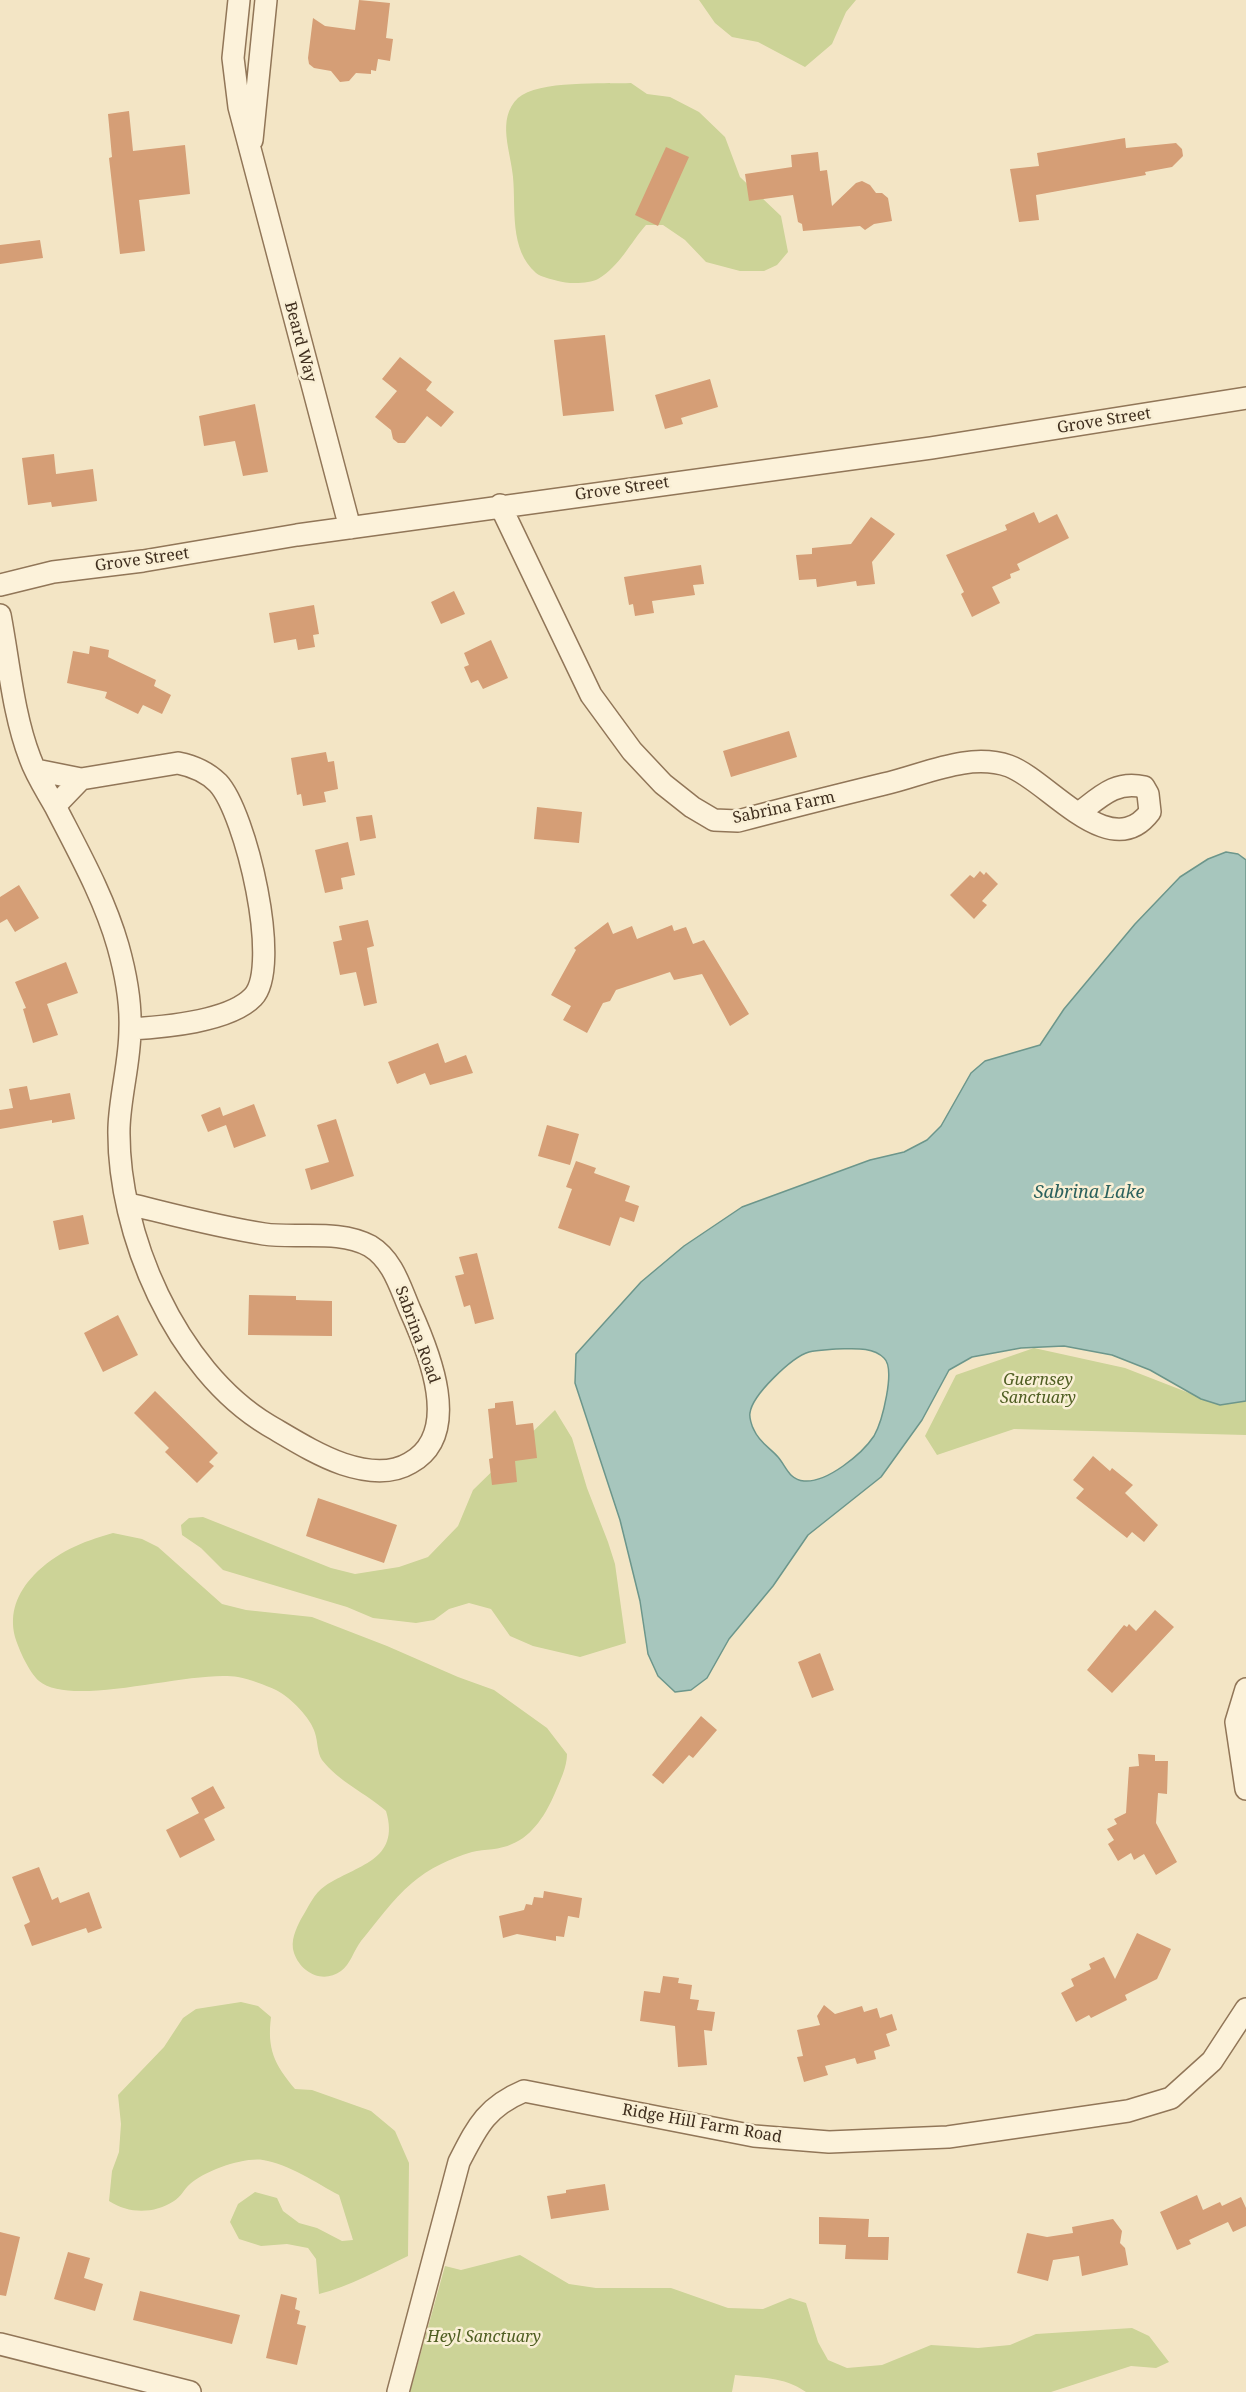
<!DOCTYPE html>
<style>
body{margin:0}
canvas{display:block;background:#f3e5c5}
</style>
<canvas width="1246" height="2392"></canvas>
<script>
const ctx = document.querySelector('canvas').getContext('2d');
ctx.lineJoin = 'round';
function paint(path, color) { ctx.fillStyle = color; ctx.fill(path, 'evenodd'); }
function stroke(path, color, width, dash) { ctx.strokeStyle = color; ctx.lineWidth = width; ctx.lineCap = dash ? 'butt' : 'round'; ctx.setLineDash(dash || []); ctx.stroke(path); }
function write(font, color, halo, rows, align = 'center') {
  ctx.font = font + ' "Noto Serif",serif'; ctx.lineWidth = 5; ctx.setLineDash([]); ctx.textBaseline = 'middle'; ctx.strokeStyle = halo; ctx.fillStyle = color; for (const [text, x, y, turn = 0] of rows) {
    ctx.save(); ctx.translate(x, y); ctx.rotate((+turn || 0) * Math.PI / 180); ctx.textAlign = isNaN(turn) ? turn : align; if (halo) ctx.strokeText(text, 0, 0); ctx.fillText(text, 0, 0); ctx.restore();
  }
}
paint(new Path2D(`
 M699 0H856L846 12 832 44 805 67 758 42 732 37 715 23Z
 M631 83 647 94 670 97 699 112 725 137 740 177 781 216 788 252 777 265 764 271H740L706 262 685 240 663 225H646C630 243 620 266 598 279 589 284 567 284 558 281 551 279 541 277 536 273 509 249 516 209 513 177 511 152 496 119 518 98 538 80 605 84 631 83Z
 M1034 1348 1125 1368 1220 1405 1246 1399V1435L1014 1429 937 1455 925 1436 956 1375Z
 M555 1410 572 1438 587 1488 608 1542 615 1564 626 1643 580 1657 533 1646 510 1636 491 1609 469 1603 449 1609 434 1620 416 1623 373 1618 347 1607 223 1570 201 1548 182 1535 181 1525 189 1518 203 1517 331 1568 355 1574 399 1567 428 1557 458 1526 473 1490Z
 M113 1533 142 1539 158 1547 222 1604 246 1610 312 1617 387 1646 458 1677 494 1690 547 1728 567 1754C567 1767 560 1781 555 1793 547 1812 533 1836 512 1844 500 1850 485 1849 472 1852 451 1858 428 1869 412 1883 392 1900 377 1922 361 1941 354 1950 350 1965 341 1971 323 1984 301 1973 294 1953 290 1941 296 1929 301 1919 308 1908 314 1893 325 1886 356 1865 401 1861 386 1811 367 1794 338 1781 322 1760 317 1752 318 1742 315 1733 311 1718 290 1697 276 1690 265 1685 250 1679 238 1677 192 1669 72 1709 39 1681 29 1672 19 1650 15 1637 9 1613 17 1593 34 1575 57 1552 81 1542 113 1533Z
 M241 2002 258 2006 271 2017C267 2049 274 2064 295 2089L312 2090 371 2111 395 2131 409 2163 408 2256C379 2270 350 2286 319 2294L316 2259 308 2248 287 2244 261 2246 239 2239 230 2222 238 2204 255 2192 277 2198 283 2211 299 2223 317 2228 342 2241 353 2240 339 2195C316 2183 289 2164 263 2160 243 2157 205 2171 190 2184 184 2189 181 2197 174 2201 154 2214 129 2214 109 2201L112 2171 119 2152 121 2124 118 2095 164 2047 183 2018 196 2009Z
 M520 2255 569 2284 596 2288H671L728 2308 763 2309 790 2298 806 2303 818 2342 828 2360 847 2368 882 2365 931 2345 978 2348 1010 2345 1036 2334 1132 2328 1149 2336 1169 2362 1156 2368 1131 2366 1051 2392H806C783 2376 760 2378 735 2375L732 2392H410L445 2266 461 2270Z`), '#ccd397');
const water = new Path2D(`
 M1226 852 1238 854 1246 860V1401L1220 1405 1201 1399 1150 1370 1112 1355 1064 1346 1021 1348 972 1357 949 1370 922 1420 881 1477 808 1535 773 1586 729 1639 707 1678 691 1690 675 1692 658 1676 648 1654 640 1601 620 1520 575 1383 576 1354 641 1282 684 1246 742 1207 870 1160 904 1152 927 1140 941 1126 971 1073 985 1061 1040 1045 1064 1009 1135 924 1180 877 1208 859ZM836 1349C852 1349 872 1346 884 1358 896 1369 882 1422 874 1436 862 1454 827 1483 804 1481 789 1480 786 1466 778 1457 770 1448 759 1442 754 1430 752 1427 749 1417 750 1413 752 1395 792 1357 809 1352 818 1350 827 1350 836 1349Z`);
paint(water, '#a7c6bd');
stroke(water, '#6c968b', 1.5);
paint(new Path2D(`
 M359 0 390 3 386 38 393 39 390 61 378 59 376 71 371 70V74L356 73 349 81 340 82 331 71 314 68 309 64 308 58 313 18 325 26 355 30Z
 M129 111 133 151 185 145 190 194 139 200 145 251 120 254 109 158 112 157 108 114Z
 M1125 138 1126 148 1176 143 1182 149 1183 156 1172 167 1145 172 1146 175 1036 195 1039 220 1019 222 1010 169 1039 166 1037 153Z
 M666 147 689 157 658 226 635 215Z
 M818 152 820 171 827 170 832 206 856 183 862 181 870 185 876 193H882L888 198 892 221 874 224 865 230 860 226 803 231 802 224 798 222 793 195 749 201 745 174 792 167 791 155Z
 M40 240 43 258 0 264V245Z
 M605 335 614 411 563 416 554 340Z
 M400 357 432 382 426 390 454 412 441 427 427 416 405 443H398L393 439 391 430 375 417 397 391 382 379Z
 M710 379 718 407 681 418 683 424 665 429 655 395Z
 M255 404 268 472 243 476 235 441 204 446 199 416Z
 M54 454 56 474 93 469 97 501 52 507 51 502 28 505 22 458Z
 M1034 512 1039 523 1057 514 1069 538 1017 564 1020 570 1010 574 1011 578 992 587 1000 603 972 617 961 594 964 592 946 555 1007 530 1005 525Z
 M871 517 895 534 872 562 875 584 857 586 856 581 817 587 816 579 799 580 796 555 812 554V548L851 544Z
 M701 565 704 584 693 585 695 595 652 601 654 613 635 616 633 604 629 605 624 577Z
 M454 591 465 614 441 624 431 602Z
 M314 605 319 634 313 635 315 647 298 650 296 639 274 643 269 613Z
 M491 640 508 678 483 689 478 680 471 683 464 667 469 665 464 653Z
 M90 646 109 650 108 657 156 680 154 686 171 695 162 714 143 705 138 714 105 698 107 692 67 683 73 651 89 654Z
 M789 731 797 757 731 777 723 751Z
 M326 752 328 762 334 761 338 789 324 792 326 802 303 806 301 794 297 795 291 758Z
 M537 807 582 812 579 843 534 839Z
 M372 815 376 838 360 841 356 817Z
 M348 842 355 875 341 878 343 889 325 893 315 850Z
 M980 871 984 875 986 872 998 884 982 901 987 905 974 919 950 895 970 875 974 878Z
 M19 885 39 918 15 932 7 919 0 923V897Z
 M368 920 374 946 367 948 377 1003 364 1006 356 972 340 975 333 942 342 940 339 926Z
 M608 922 613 934 632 926 637 939 672 925 674 931 686 927 693 944 704 940 749 1014 730 1026 702 974 674 980 670 972 616 990 610 1001 603 1003 587 1033 563 1020 571 1006 551 995 576 950 574 948Z
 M66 962 78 993 47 1004 58 1035 33 1043 23 1009 26 1008 15 982Z
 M438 1043 445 1063 466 1055 473 1073 430 1085 425 1073 397 1084 388 1062Z
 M27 1086 30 1100 70 1093 75 1119 52 1123V1120L0 1129V1110L13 1108 9 1089Z
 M254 1104 266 1136 234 1148 226 1125 208 1132 201 1115 220 1107 223 1116Z
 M336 1119 354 1176 311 1190 305 1169 329 1162 317 1125Z
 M547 1125 579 1134 570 1165 538 1156Z
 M576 1161 596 1168 594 1173 630 1186 625 1201 639 1206 634 1222 620 1217 610 1246 558 1228 572 1189 566 1187Z
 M83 1215 89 1244 59 1250 53 1221Z
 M477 1253 494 1319 475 1324 470 1305 464 1307 455 1276 464 1274 459 1257Z
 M249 1295 296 1296V1300L332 1301V1336L248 1335Z
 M118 1315 138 1355 103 1372 84 1333Z
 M155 1391 218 1453 209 1462 214 1466 197 1483 165 1452 169 1448 134 1413Z
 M513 1401 516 1425 533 1423 537 1458 515 1461 517 1482 492 1485 489 1459 493 1458 488 1409 495 1408V1403Z
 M1093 1456 1110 1471 1112 1468 1133 1485 1125 1493 1158 1525 1144 1542 1132 1532 1127 1538 1076 1498 1084 1489 1073 1480Z
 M318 1498 397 1525 384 1563 306 1536Z
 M1155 1610 1174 1627 1112 1693 1087 1670 1124 1625 1127 1627 1129 1624 1136 1631Z
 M820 1653 834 1690 812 1698 798 1662Z
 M701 1716 717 1730 693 1758 689 1755 663 1784 652 1775Z
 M1138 1754 1155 1755V1761H1168L1167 1794 1158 1793 1156 1823 1177 1862 1156 1875 1144 1854 1134 1860 1131 1853 1118 1861 1108 1844 1114 1840 1107 1829 1117 1824 1114 1819 1126 1813 1129 1767 1139 1766Z
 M213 1786 225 1808 204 1819 215 1840 180 1858 166 1830 199 1813 191 1798Z
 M39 1867 52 1900 58 1897 60 1903 89 1892 102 1928 88 1933 86 1928 32 1946 24 1925 30 1922 12 1877Z
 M544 1891 582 1898 579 1918 568 1916 564 1937 556 1936V1941L517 1934 503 1938 499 1916 524 1910 526 1904 532 1905 534 1897 543 1898Z
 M1137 1933 1171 1949 1157 1979 1125 1995 1127 2000 1091 2018 1089 2015 1076 2022 1061 1993 1074 1986 1071 1979 1091 1969 1089 1964 1104 1957 1115 1979Z
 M663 1976 679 1978 678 1983 692 1985 690 1999 699 2000 697 2010 715 2012 712 2031 704 2030 707 2065 678 2067 675 2026 640 2021 644 1991 660 1993Z
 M824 2005 835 2014 862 2006 864 2012 877 2008 880 2018 892 2014 897 2030 886 2034 890 2046 874 2051 876 2059 857 2064 855 2058 825 2066 828 2075 804 2082 797 2057 803 2056 797 2030 820 2025 817 2016Z
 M605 2184 609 2210 551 2219 547 2196 566 2193V2190Z
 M1197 2195 1203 2210 1220 2202 1222 2206 1241 2197 1246 2208V2226L1233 2232 1228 2222 1189 2240 1191 2244 1177 2250 1160 2212Z
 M819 2217 869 2219 868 2237H889L888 2260 845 2259 846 2245 819 2244Z
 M1113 2219 1122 2231 1120 2243 1125 2248 1128 2265 1082 2276 1079 2256 1053 2260 1048 2281 1017 2273 1027 2233 1047 2237 1073 2233 1072 2227Z
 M0 2232 20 2237 6 2296 0 2295Z
 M68 2252 90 2258 84 2278 103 2284 95 2311 54 2299Z
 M140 2291 240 2315 232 2344 133 2320Z
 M281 2294 297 2298 295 2309 300 2311 297 2324 306 2326 297 2365 266 2358Z`), '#d59e76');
const minor = new Path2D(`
 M239 0 233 58 239 107 350 528
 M252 140 266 0
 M500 505 591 695 632 751 663 784 692 807 714 820 738 821C787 808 835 796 884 784 924 775 968 752 1009 766 1048 780 1110 865 1150 812L1148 794 1144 787C1116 780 1100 797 1079 813
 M0 585 53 572 143 561 297 535 931 448 1246 398
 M0 615C9 662 13 714 30 758 36 775 46 790 55 806 78 851 104 897 118 946 125 971 131 1003 130 1029 130 1062 120 1095 119 1128 117 1233 176 1370 268 1425 292 1439 317 1455 343 1464 364 1471 390 1475 410 1463 463 1434 429 1352 410 1310 400 1287 393 1260 370 1246 339 1229 297 1239 264 1234 218 1227 174 1215 129 1204
 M36 770 81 779
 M55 806 81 779 178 763C193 766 207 772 218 783 246 813 282 967 253 997 229 1022 163 1027 130 1029
 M1246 1689 1236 1722 1246 1789
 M0 2344 190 2392
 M398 2392 459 2162C477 2127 486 2107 524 2091L754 2136 829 2142 948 2137 1128 2111 1171 2098 1212 2061 1246 2009`);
stroke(minor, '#917658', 24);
stroke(minor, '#fcf2da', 21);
write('16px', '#3f2e1e', '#f9efd5', [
 ["Beard Way",300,342,75],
 ["Grove Street",1104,421,-9],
 ["Grove Street",622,489,-8],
 ["Grove Street",142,560,-8],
 ["Sabrina Farm",784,808,-12],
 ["Sabrina Road",417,1335,70],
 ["Ridge Hill Farm Road",702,2124,10]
]);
write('italic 16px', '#4f5e22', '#f9efd5', [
 ["Guernsey",1038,1380],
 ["Sanctuary",1038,1398],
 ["Heyl Sanctuary",484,2337]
]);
write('italic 18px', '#2b615d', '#f9efd5', [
 ["Sabrina Lake",1089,1193]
]);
</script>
